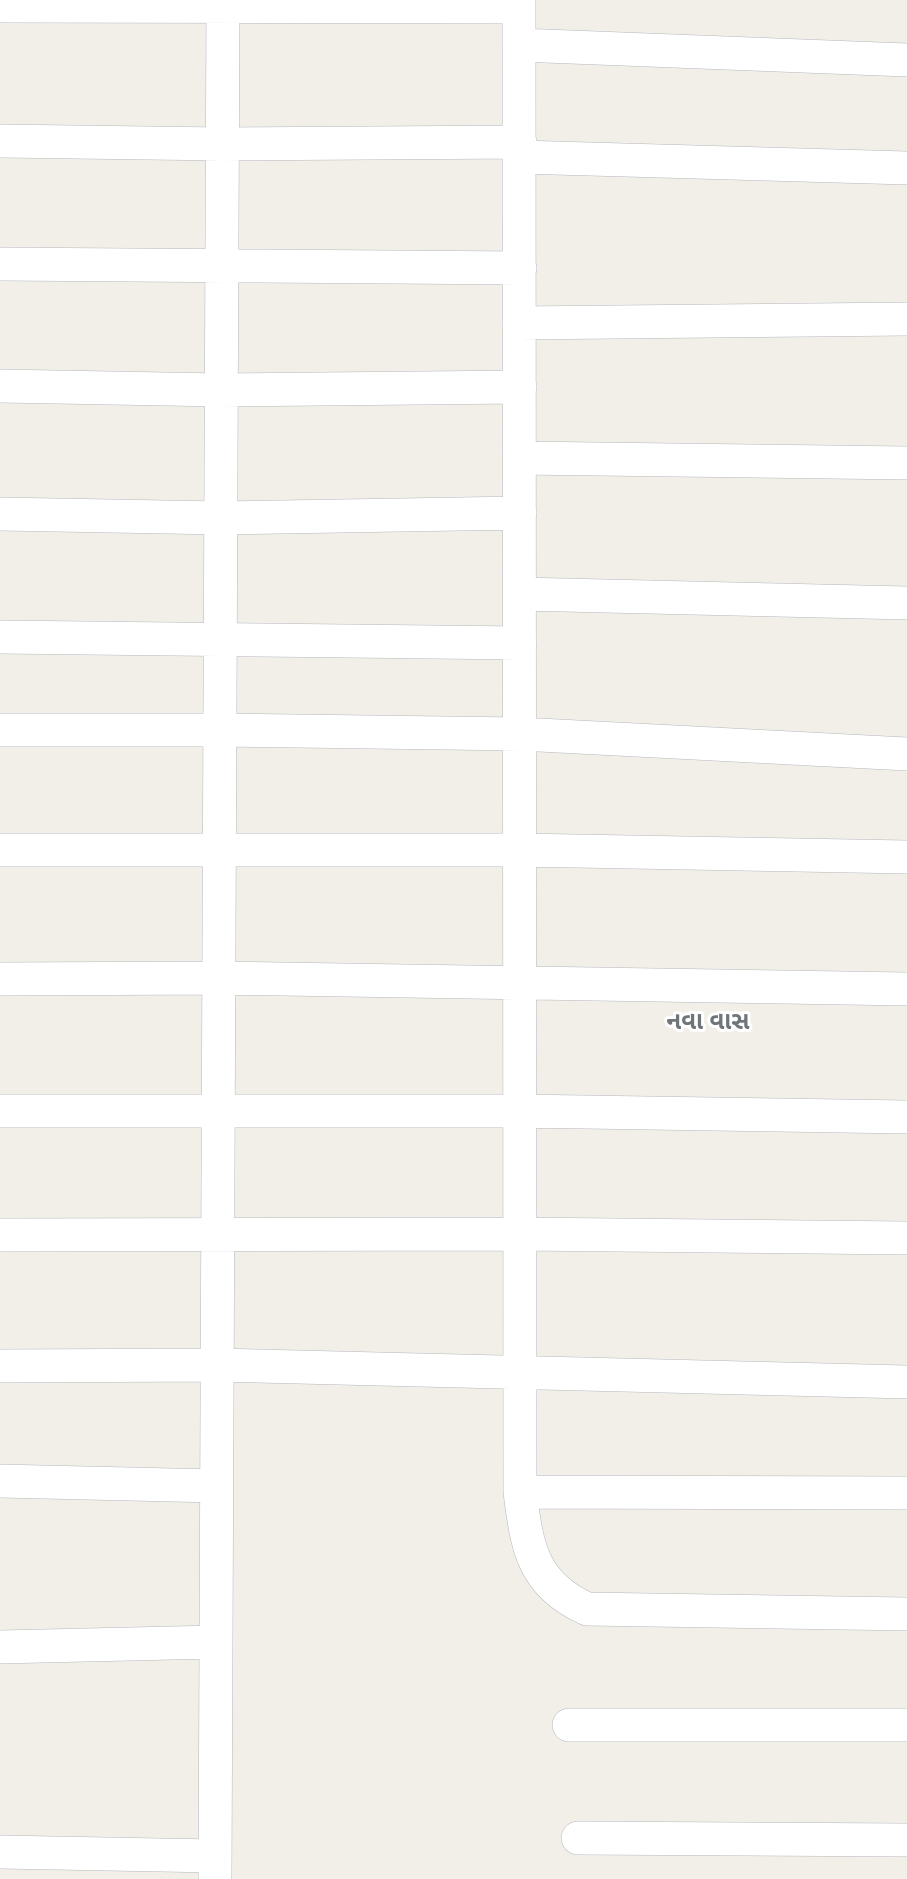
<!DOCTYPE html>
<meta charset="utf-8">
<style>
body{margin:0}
canvas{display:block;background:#f1efe8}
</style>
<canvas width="907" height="1879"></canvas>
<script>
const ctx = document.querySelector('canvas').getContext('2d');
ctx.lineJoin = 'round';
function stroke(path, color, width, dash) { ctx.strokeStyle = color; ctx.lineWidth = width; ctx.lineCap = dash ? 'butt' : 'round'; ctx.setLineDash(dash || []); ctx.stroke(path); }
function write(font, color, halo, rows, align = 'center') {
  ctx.font = font + ' "Nunito Sans","Noto Sans Gujarati",sans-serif'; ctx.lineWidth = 6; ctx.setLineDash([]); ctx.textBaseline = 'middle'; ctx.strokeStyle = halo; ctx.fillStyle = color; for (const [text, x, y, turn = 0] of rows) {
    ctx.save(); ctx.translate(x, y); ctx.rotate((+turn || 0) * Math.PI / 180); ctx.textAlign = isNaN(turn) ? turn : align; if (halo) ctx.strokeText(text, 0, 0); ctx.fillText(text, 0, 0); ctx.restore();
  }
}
const street = new Path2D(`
 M519 0 520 1492C527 1547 532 1584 587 1609L907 1614
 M0 6 519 7
 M519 45 907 60
 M0 141 222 144 520 142
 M519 157 907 168
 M0 264 520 268
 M519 323 907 319
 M0 386 221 390 520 387
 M520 458 907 463
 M0 514 221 518 520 513
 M520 594 907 603
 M0 637 520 643
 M0 730H220L520 734 907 754
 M0 850H520L907 857
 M0 979 219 978 907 989
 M0 1111H520L907 1117
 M0 1235 520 1234 907 1238
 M0 1366 217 1365 907 1382
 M0 1481 216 1486
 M520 1492 907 1493
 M0 1647 216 1642
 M569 1725H907
 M578 1838 907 1840
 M0 1852 215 1856
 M215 1879 223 0`);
stroke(street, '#b5b8bc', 34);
stroke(street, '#fff', 33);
write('bold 24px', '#70757a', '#fff', [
 ["નવા વાસ",708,1023]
]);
</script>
